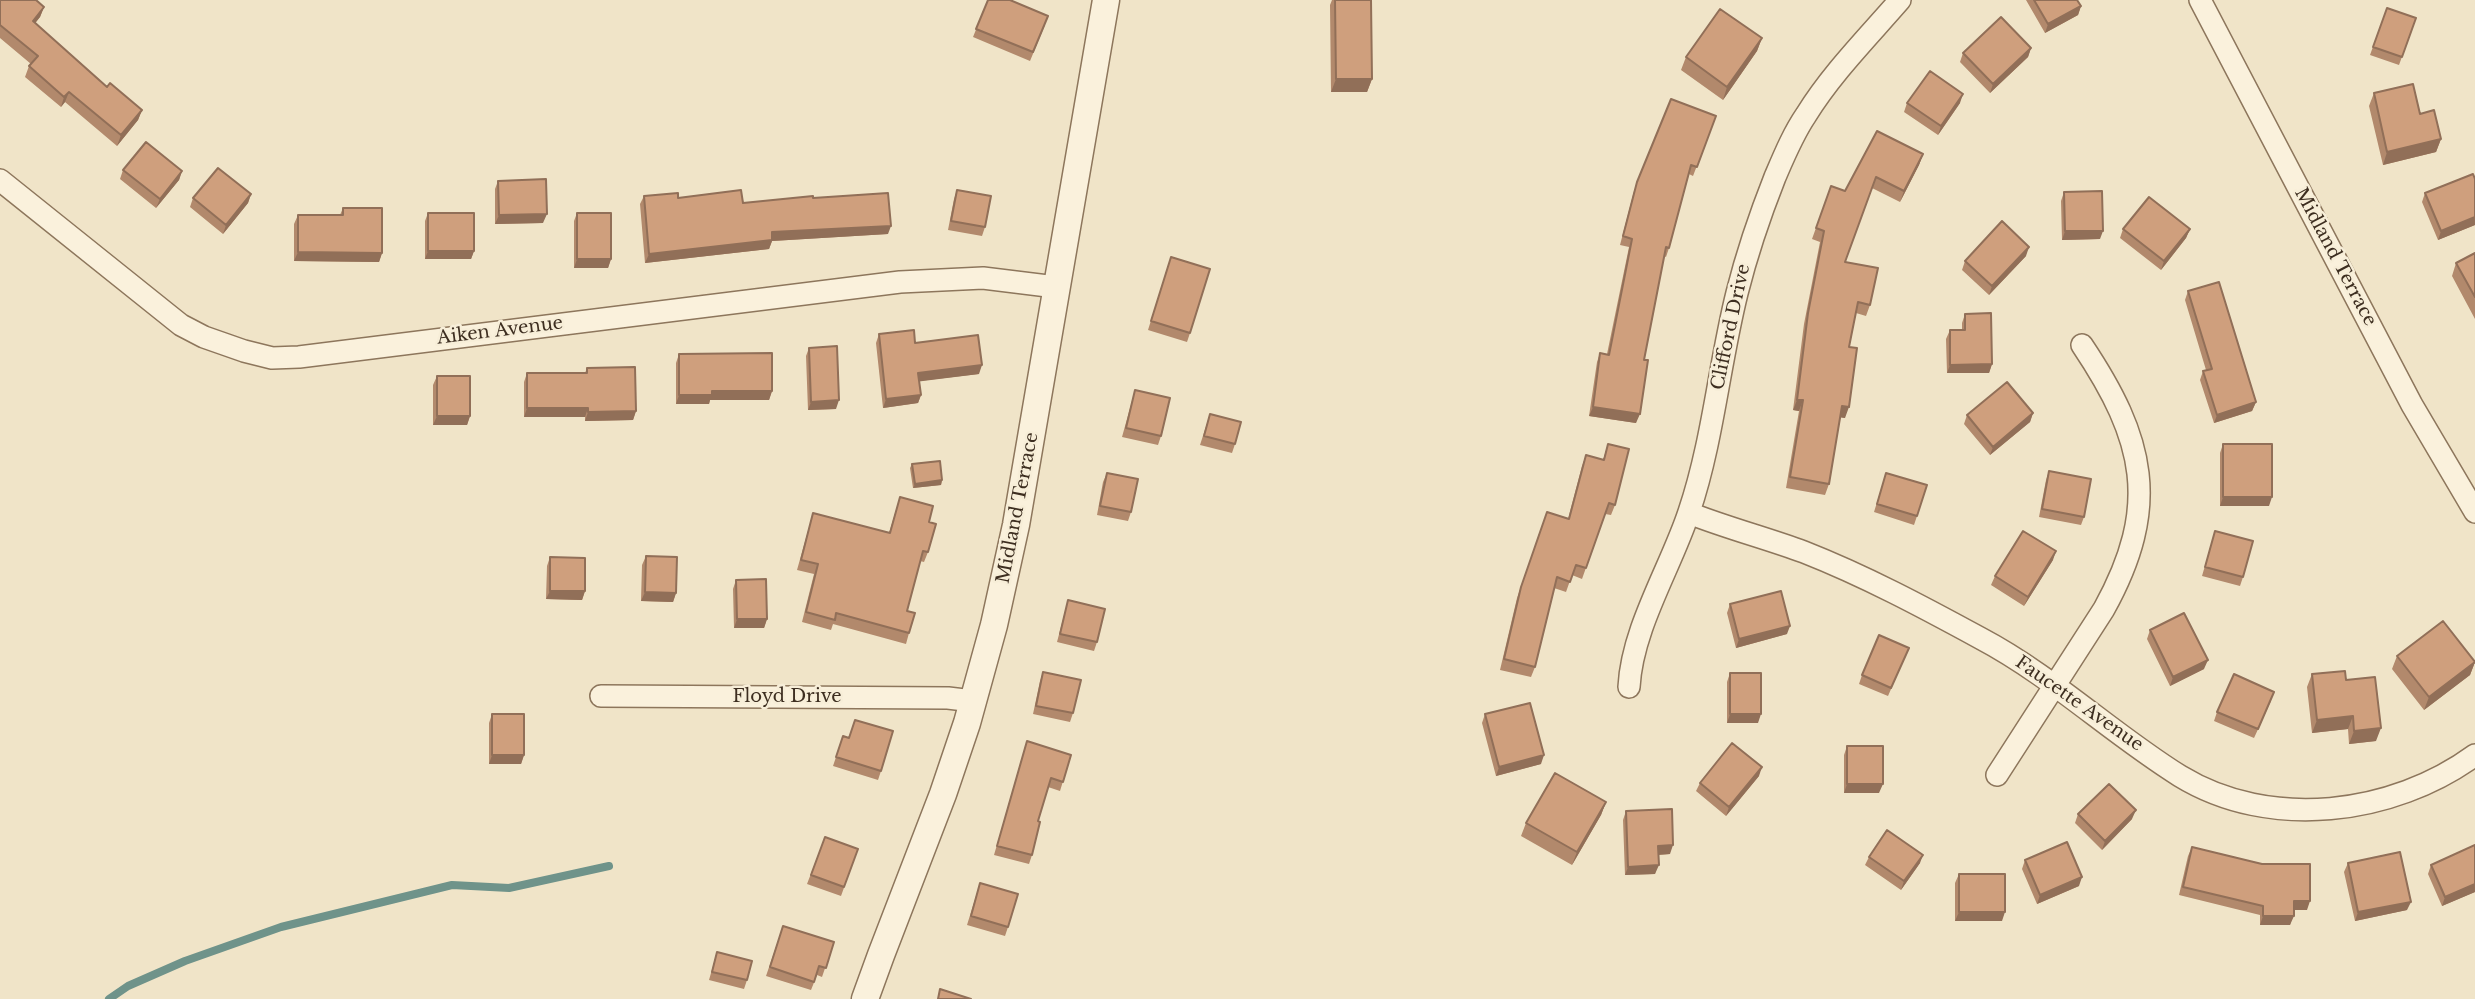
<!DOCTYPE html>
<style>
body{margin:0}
canvas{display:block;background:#f0e4c8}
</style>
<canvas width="2475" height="999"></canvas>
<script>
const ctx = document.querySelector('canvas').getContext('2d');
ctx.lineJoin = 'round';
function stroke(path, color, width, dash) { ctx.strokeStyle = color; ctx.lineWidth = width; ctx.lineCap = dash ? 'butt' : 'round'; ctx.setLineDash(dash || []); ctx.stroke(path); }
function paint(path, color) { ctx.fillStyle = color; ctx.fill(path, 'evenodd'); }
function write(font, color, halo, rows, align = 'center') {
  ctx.font = font + ' "Libre Baskerville",serif'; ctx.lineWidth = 5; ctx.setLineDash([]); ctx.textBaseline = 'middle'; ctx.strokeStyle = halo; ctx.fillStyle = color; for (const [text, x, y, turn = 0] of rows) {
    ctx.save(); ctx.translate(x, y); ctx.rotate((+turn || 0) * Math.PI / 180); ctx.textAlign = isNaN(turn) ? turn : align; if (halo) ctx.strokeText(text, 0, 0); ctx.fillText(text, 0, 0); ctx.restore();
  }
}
stroke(new Path2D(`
 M109 999 128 986 185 961 281 927 452 885 509 888 609 866`), '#6f938a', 8);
const minor = new Path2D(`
 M2200 0 2412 405 2475 512
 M0 180 181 325 204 337 244 351 272 358 299 357 900 282 983 278 1056 287
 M1689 513C1727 528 1766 538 1804 552 1865 576 1923 607 1980 638 2052 676 2111 733 2180 776 2270 831 2393 815 2475 755
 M1629 687C1632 628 1671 567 1689 512 1713 441 1719 365 1737 293 1747 253 1760 215 1775 177 1784 156 1793 134 1806 115 1832 73 1868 37 1900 0
 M601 696 948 698 973 701
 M1997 775 2104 609C2161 506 2145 439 2082 345`);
const tertiary = new Path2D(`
 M865 999 881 955 943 794 967 723 994 625 1016 525 1106 0`);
stroke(minor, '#8d765c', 24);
stroke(tertiary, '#8d765c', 29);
stroke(minor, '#faf1dc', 21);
stroke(tertiary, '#faf1dc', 26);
paint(new Path2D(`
 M0 0 44 7 40 17 35 23 107 87 142 110 138 120 117 146 65 102 61 107 25 77 29 66 31 64 0 38Z
 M988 0 1045 25 1030 61 973 37Z
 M1332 0H1371L1372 79 1367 92H1331L1330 5Z
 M2026 0H2077L2081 6 2078 15 2045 33Z
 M2387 8 2416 18 2399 65 2370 55Z
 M1762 38 1757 51 1723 100 1681 70 1686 57Z
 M2031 48 2028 57 1990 93 1960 62 1963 53Z
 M2374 93 2420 114 2441 139 2436 152 2383 165 2369 106Z
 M1671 99 1716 116 1693 176 1689 174 1669 248 1666 257 1664 256 1644 360 1636 423 1589 416 1597 362 1600 353 1607 354 1629 247 1620 245 1634 191Z
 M1907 103H1960L1938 135 1904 112Z
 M1923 154 1919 165 1900 202 1872 188 1845 262 1870 305 1866 316 1856 313 1849 347 1845 418 1840 417 1829 484 1825 495 1786 488 1799 411 1793 410 1804 324 1820 242 1812 239 1831 186 1845 191Z
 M123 170 182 171 179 180 156 208 120 179Z
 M2475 179V225L2438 240 2422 202 2425 193Z
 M498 181 543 223 495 224V189Z
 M957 190 985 227 982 236 948 230 954 199Z
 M2064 192 2100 239 2062 240 2061 201Z
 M251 194 248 203 223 234 190 207 193 198Z
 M644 196 743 203 813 198 888 234 772 241 769 249 645 263 640 204Z
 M343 208 382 253 379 262 294 261V224L298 215H340Z
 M428 213 474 251 471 259H425V221Z
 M577 213 611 259 608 268H574V221Z
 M2123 229H2190L2186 238 2161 270 2120 238Z
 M2475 253V319L2452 276 2456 263Z
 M2026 256 1989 295 1962 270 1965 261Z
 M1168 266 1190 333 1187 342 1148 330Z
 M2188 291 2256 402 2252 411 2214 423 2200 380 2203 371 2206 370 2185 300Z
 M1965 314 1992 364 1989 373H1947L1946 339 1950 330H1962V323Z
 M879 334 915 343 979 374 919 381 921 395 918 403 883 408 876 343Z
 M809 348 836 409 808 410 806 356Z
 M679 354 772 391 769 400H710L709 404H676V363Z
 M587 368 636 411 633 420 585 421V417H524V382L527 373H585Z
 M437 376 470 416 467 425H433V385Z
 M1135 390 1161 436 1158 445 1122 437Z
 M2033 413 2030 422 1990 455 1964 424 1967 415Z
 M1210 414 1235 444 1232 453 1200 445Z
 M1608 444 1615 505 1611 515 1605 514 1582 579 1572 575 1566 592 1554 588 1535 667 1531 677 1500 670 1517 598 1547 512 1568 519 1582 466 1586 455 1603 460Z
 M2223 444 2269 506H2220V453Z
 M912 464 942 480 941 485 913 488 910 468Z
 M2049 471 2084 517 2081 525 2039 517 2046 480Z
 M1107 473 1131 512 1128 521 1097 515 1103 482Z
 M1886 473 1917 516 1914 525 1874 512Z
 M900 497 929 522 928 552 924 562 920 561 907 611 909 633 906 644 833 624 831 630 802 622 814 574 797 570 813 513 889 533Z
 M2215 531 2243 577 2240 586 2202 576Z
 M646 556 676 593 673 602 641 601 642 565Z
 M550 557 585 591 582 600 546 599 547 566Z
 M2053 560 2024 606 1991 585 1995 576Z
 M736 580 767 619 764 628H734L733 589Z
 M1068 600 1097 642 1094 651 1057 642Z
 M1730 604 1787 634 1736 648 1727 613Z
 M2150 630 2204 669 2170 686 2147 639Z
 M2397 656 2475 662 2470 675 2424 710 2392 669Z
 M1905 657 1888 696 1859 684 1862 675Z
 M1043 672 1073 713 1070 722 1033 714 1040 681Z
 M1730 673 1758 723H1727V682Z
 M2312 674 2346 680 2376 741 2349 744 2348 729 2312 733 2307 687Z
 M2271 701 2254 738 2214 721 2217 712Z
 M492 714 524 755 521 764H489V723Z
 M1485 714 1541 764 1496 776 1482 723Z
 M843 736 849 738 881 771 878 780 833 766Z
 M1027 741 1071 755 1060 791 1048 787 1038 821 1032 855 1029 864 994 855Z
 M1847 746 1879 793H1844V755Z
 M1759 776 1726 816 1696 791 1700 783Z
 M1606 802 1601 815 1572 865 1521 836 1526 823Z
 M1626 811 1670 854 1658 855 1655 874 1625 875 1623 820Z
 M2078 814 2132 819 2102 850 2075 823Z
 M825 837 858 849 841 896 807 884Z
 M2475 845V892L2442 906 2428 874 2431 865Z
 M2192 847 2307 910H2294L2290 925H2260V915L2179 895 2188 856Z
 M1869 857 1920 863 1901 890 1865 865Z
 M2025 860 2079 886 2037 904 2022 869Z
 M2348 863 2407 910 2355 921 2344 872Z
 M1959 874 2002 921H1955V883Z
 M980 883 1008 927 1005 936 967 925Z
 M783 926 834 942 822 977 817 975 811 990 766 976Z
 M717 952 747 980 744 989 709 980Z`), '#b2896c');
paint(new Path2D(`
 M2081 6 2078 15 2045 33 2048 24Z
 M44 7 40 17 29 31 33 21Z
 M1762 38 1757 51 1723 100 1727 87Z
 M2031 48 2028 57 1990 93 1993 84Z
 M1336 79H1372L1367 92H1331Z
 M69 92 65 102 61 107 64 97Z
 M1963 94 1960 103 1938 135 1941 126Z
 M142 110 138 120 117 146 121 135Z
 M2441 139 2436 152 2383 165 2387 152Z
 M1923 154 1919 165 1900 202 1904 191Z
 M182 171 179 180 156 208 160 199Z
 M251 194 248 203 223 234 226 225Z
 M547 214 543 223 495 224 499 215Z
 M2475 217V225L2438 240 2441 231Z
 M891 226 888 234 772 241 769 249 645 263 649 254 772 232Z
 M2190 229 2186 238 2161 270 2164 261Z
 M2065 231H2103L2100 239 2062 240Z
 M2029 247 2026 256 1989 295 1992 286Z
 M428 251H474L471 259H425Z
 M298 252 382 253 379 262 294 261Z
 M577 259H611L608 268H574Z
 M1992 364 1989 373H1947L1950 365Z
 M982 365 979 374 915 382 918 373Z
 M712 391H772L769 400H710L709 404H676L679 395Z
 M921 395 918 403 883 408 886 399Z
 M839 400 836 409 808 410 811 402Z
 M1797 400H1803L1799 411 1793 410Z
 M2256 402 2252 411 2214 423 2217 415Z
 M1842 406 1849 407 1845 418 1838 417Z
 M1593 407 1640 414 1636 423 1589 416Z
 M527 408H588L585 417H524Z
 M636 411 633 420 585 421 588 412Z
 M2033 413 2030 422 1990 455 1993 447Z
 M437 416H470L467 425H433Z
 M942 480 941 485 913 488 915 484Z
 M2223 497H2272L2269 506H2220Z
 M2056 551 2053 560 2024 606 2028 597Z
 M550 591H585L582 600 546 599Z
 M645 592 676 593 673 602 641 601Z
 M737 619H767L764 628H734Z
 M1790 626 1787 634 1736 648 1739 639Z
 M2208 660 2204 669 2170 686 2173 677Z
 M2475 662 2470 675 2424 710 2429 697Z
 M1730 714H1761L1758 723H1727Z
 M2353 716 2348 729 2312 733 2317 720Z
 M2381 728 2376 741 2349 744 2354 731Z
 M492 755H524L521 764H489Z
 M1544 755 1541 764 1496 776 1499 767Z
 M1762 767 1759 776 1726 816 1729 807Z
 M1847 784H1883L1879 793H1844Z
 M1606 802 1601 815 1572 865 1577 852Z
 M2136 810 2132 819 2102 850 2105 841Z
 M1673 845 1670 854 1655 855 1658 846Z
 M1923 855 1920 863 1901 890 1904 881Z
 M1659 865 1655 874 1625 875 1628 867Z
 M2082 877 2079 886 2037 904 2040 895Z
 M2475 884V892L2442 906 2445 897Z
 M2294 901H2310L2307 910H2290Z
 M2411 902 2407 910 2355 921 2358 912Z
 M1959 912H2005L2002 921H1955Z
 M2263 916H2294L2290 925H2260Z`), '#916f58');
const building = new Path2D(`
 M0 0H36L44 7 33 21 107 87 110 83 142 110 121 135 69 92 64 97 29 66 38 56 0 25Z
 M988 0H1010L1048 16 1033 52 976 29Z
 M1335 0H1371L1372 79H1336Z
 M2034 0H2077L2081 6 2048 24Z
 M2387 8 2416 18 2402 57 2373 47Z
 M1720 9 1762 38 1727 87 1686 57Z
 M2001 17 2031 48 1993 84 1963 53Z
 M1930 71 1963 94 1941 126 1907 103Z
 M2413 84 2420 114 2434 110 2441 139 2387 152 2374 93Z
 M1671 99 1716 116 1697 167 1691 165 1669 248 1666 247 1644 360H1648L1640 414 1593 407 1600 353 1609 355 1632 239 1623 236 1637 182Z
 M1877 131 1923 154 1904 191 1876 177 1845 262 1878 268 1870 305 1858 302 1849 347 1857 348 1849 407 1842 406 1829 484 1790 477 1803 400H1797L1808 313 1824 231 1816 228 1831 186 1845 191Z
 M146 142 182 171 160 199 123 170Z
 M218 168 251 194 226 225 193 198Z
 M2473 174 2475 179V217L2441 231 2425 193Z
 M546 179 547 214 499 215 498 181Z
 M741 190 743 203 813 196V198L888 193 891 226 772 232V240L649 254 644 196 678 193V198Z
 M957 190 991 196 985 227 951 221Z
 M2102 191 2103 231H2065L2064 192Z
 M2149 197 2190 229 2164 261 2123 229Z
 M343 208H382V253L298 252V215H343Z
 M428 213H474V251H428Z
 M577 213H611V259H577Z
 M2002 221 2029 247 1992 286 1965 261Z
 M2475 253V297L2456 263Z
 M1171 257 1210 269 1190 333 1151 321Z
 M2219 282 2256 402 2217 415 2203 371 2212 369 2188 291Z
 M1991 313 1992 364 1950 365V330H1965V314Z
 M914 330 915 343 978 335 982 365 918 373 921 395 886 399 879 334Z
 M837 346 839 400 811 402 809 348Z
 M772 353V391H712V395H679V354Z
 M635 367 636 411 588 412V408H527V373H587V368Z
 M437 376H470V416H437Z
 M2007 382 2033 413 1993 447 1967 415Z
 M1135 390 1170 398 1161 436 1126 428Z
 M1210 414 1241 422 1235 444 1204 436Z
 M1608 444 1629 449 1615 505 1609 503 1586 568 1576 565 1570 582 1557 577 1535 667 1504 659 1521 587 1547 512 1569 519 1586 455 1604 460Z
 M2223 444H2272V497H2223Z
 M940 461 942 480 915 484 912 464Z
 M2049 471 2091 479 2084 517 2042 509Z
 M1107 473 1138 479 1131 512 1100 506Z
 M1886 473 1927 485 1917 516 1877 504Z
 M900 497 933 506 929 522 936 524 928 552 923 551 907 611 915 613 909 633 836 613 835 620 806 612 818 564 801 560 813 513 890 533Z
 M2023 531 2056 551 2028 597 1995 576Z
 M2215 531 2253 541 2243 577 2205 567Z
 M646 556 677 557 676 593 645 592Z
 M550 557 585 558V591H550Z
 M766 579 767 619H737L736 580Z
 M1781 591 1790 626 1739 639 1730 604Z
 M1068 600 1105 609 1097 642 1060 634Z
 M2184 613 2208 660 2173 677 2150 630Z
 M2443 621 2475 662 2429 697 2397 656Z
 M1879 635 1909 648 1891 688 1862 675Z
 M2345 671 2346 680 2375 677 2381 728 2354 731 2353 716 2317 720 2312 674Z
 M1043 672 1081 680 1073 713 1036 706Z
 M1730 673H1761V714H1730Z
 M2234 674 2274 692 2258 729 2217 712Z
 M1530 703 1544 755 1499 767 1485 714Z
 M492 714H524V755H492Z
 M855 720 893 731 881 771 836 757 843 736 849 738Z
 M1027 741 1071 755 1063 782 1051 778 1038 821 1040 822 1032 855 997 846Z
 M1732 743 1762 767 1729 807 1700 783Z
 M1847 746H1883V784H1847Z
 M1555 773 1606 802 1577 852 1526 823Z
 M2109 784 2136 810 2105 841 2078 814Z
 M1672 809 1673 845 1658 846 1659 865 1628 867 1626 811Z
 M1887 830 1923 855 1904 881 1869 857Z
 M825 837 858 849 844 887 811 875Z
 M2067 842 2082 877 2040 895 2025 860Z
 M2475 845V884L2445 897 2431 865Z
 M2192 847 2262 864H2310V901H2294V916H2263V906L2183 887Z
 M2400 852 2411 902 2358 912 2348 863Z
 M1959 874H2005V912H1959Z
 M980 883 1018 894 1008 927 971 916Z
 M783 926 834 942 826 968 819 966 814 982 770 967Z
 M717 952 752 961 747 980 712 972Z
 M940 989 971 999H938Z`);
paint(building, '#cf9f7d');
stroke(building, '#916f58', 2);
write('18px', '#3d2e20', '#f7eed8', [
 ["Midland Terrace",2335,257,62],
 ["Clifford Drive",1731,327,-78],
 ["Aiken Avenue",500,331,-7],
 ["Midland Terrace",1018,508,-79],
 ["Floyd Drive",787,697],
 ["Faucette Avenue",2079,704,35]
]);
</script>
